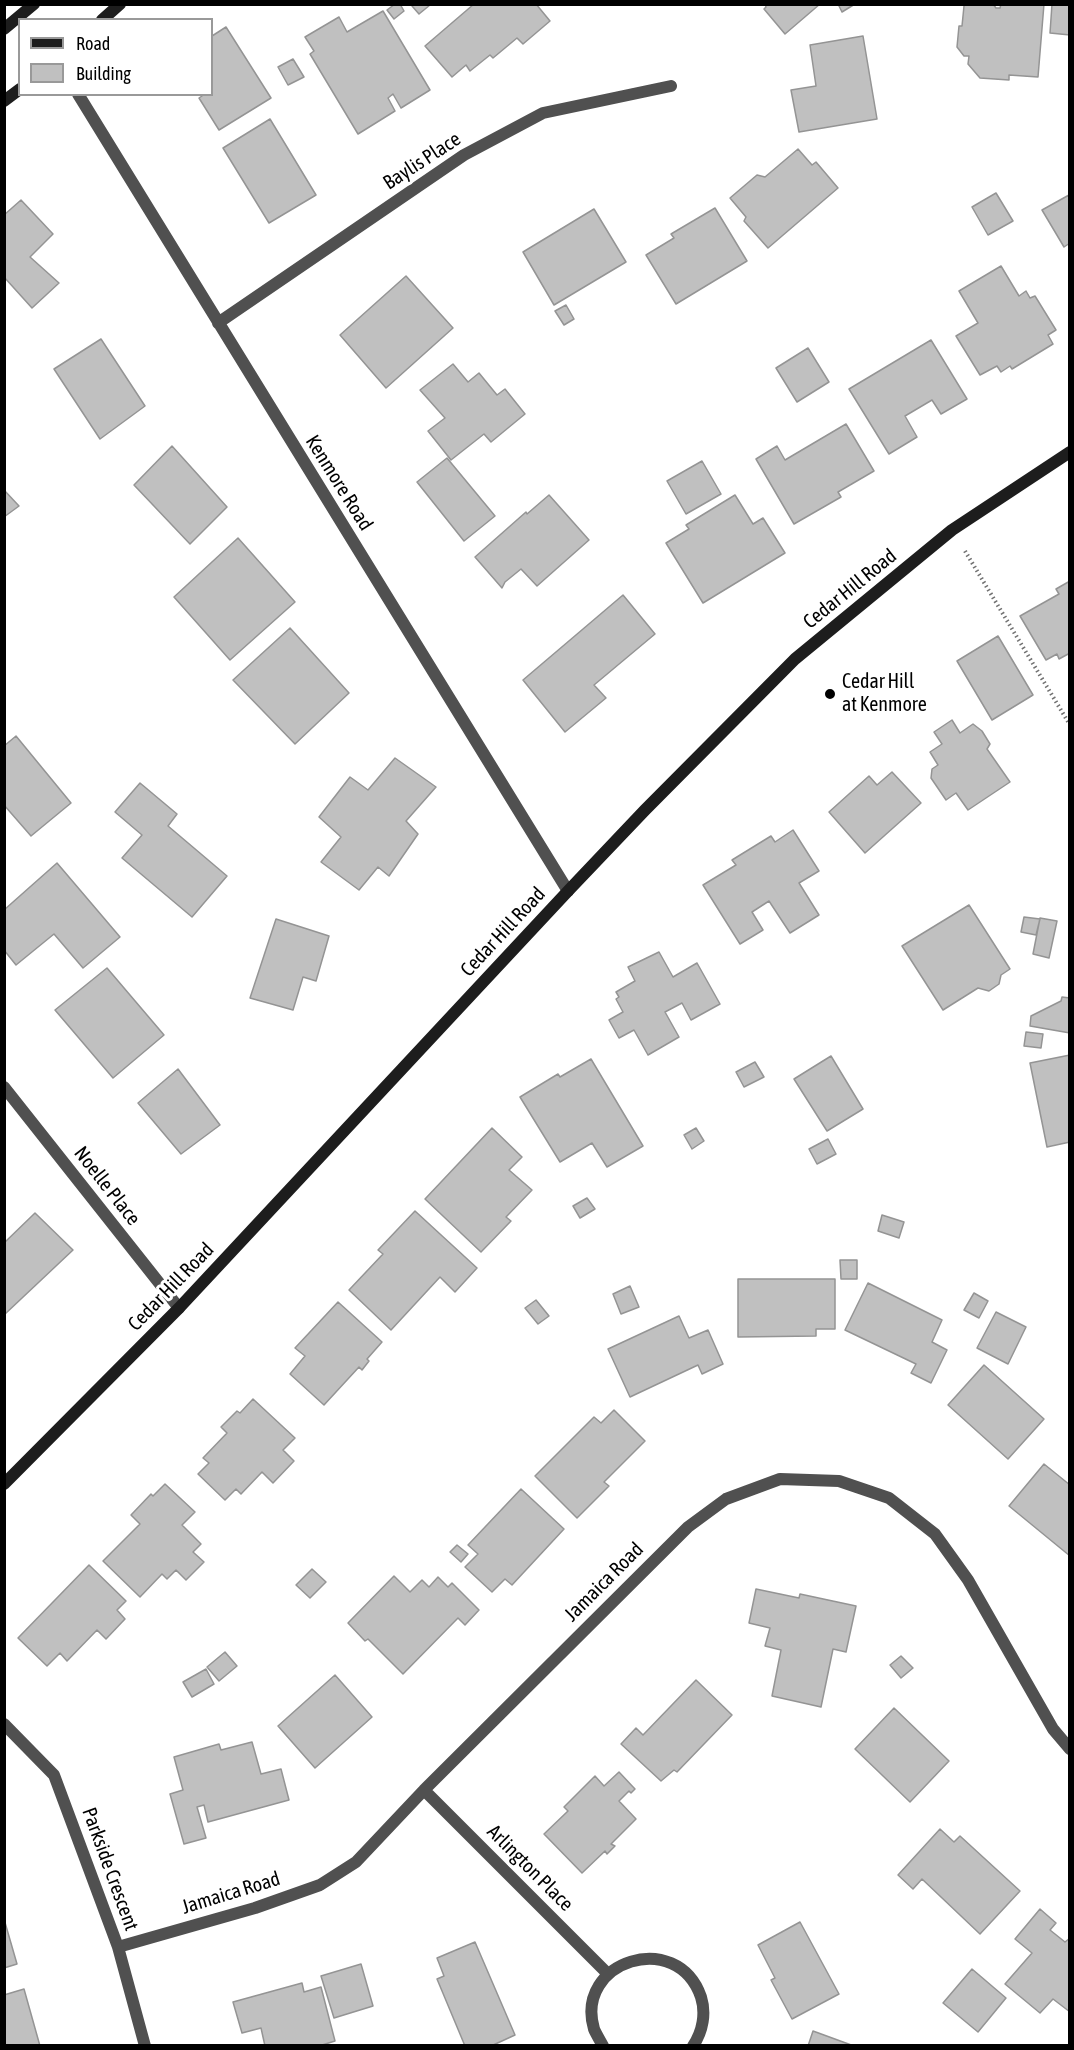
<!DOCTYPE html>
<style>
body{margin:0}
#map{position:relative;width:1074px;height:2050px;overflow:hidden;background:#fff;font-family:"Asap Condensed",sans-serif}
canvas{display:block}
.frame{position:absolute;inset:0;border:6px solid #000;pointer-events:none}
.legend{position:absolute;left:18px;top:18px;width:195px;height:78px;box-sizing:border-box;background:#fff;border:2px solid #999;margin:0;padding:8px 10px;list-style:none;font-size:18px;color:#000}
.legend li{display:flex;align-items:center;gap:12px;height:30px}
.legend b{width:30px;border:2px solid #999}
</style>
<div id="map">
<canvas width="1074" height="2050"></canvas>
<div class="frame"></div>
<ul class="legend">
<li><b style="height:8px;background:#1d1d1d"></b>Road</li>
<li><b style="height:16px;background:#c0c0c0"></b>Building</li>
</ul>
</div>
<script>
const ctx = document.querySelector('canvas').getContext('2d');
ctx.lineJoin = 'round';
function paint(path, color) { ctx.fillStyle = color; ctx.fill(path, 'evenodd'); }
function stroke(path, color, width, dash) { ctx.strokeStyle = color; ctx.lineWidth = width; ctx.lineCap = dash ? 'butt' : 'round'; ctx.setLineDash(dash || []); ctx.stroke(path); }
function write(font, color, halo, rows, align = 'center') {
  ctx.font = font + ' "Asap Condensed",sans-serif'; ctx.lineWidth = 6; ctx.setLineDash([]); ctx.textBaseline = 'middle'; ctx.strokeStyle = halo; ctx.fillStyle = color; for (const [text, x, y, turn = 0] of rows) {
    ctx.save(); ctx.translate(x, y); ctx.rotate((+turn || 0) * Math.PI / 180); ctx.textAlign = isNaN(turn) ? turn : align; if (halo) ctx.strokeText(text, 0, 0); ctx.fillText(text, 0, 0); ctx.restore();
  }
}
const building = new Path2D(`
 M395 4H400L404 11 394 19 387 10Z
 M414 4H430V5L419 14 412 6Z
 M474 4H536L550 21 523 44 517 38 493 58 490 55 470 71 466 65 452 77 425 46Z
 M765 4H820L785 34 764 9 766 7Z
 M838 4H855L842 12Z
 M966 4H993L996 8H1000L1001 4H1044L1038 77 1009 75V80L980 78 968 64 969 56H964L957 47 959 26H962L964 6Z
 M1052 4H1070V35L1050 33Z
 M383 11 430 90 401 108 393 94 388 98 395 111 358 134 310 54 314 51 305 37 339 17 347 32Z
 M226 27 271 98 219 130 199 98 202 96 201 94H212V36Z
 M863 36 877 119 799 132 791 90 816 86 810 45Z
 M293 59 304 77 288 85 278 67Z
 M270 119 316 195 269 223 223 148Z
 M798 149 812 165 816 162 838 188 768 248 744 221 746 217 730 198 757 175 765 177Z
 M996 193 1013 221 988 235 972 207Z
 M1069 195 1070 243 1064 247 1042 210Z
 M21 200 53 234 30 257 59 283 32 308 4 277V215Z
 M715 208 747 261 676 304 646 255 674 238 671 234Z
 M594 209 626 262 554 305 523 252Z
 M1001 266 1019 296 1026 291 1030 298 1035 296 1056 330 1048 335 1053 344 1012 369 1010 366 1001 372 997 366 980 375 956 336 978 323 959 291Z
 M406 276 453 328 386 388 340 335Z
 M566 305 574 319 564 325 555 311Z
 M101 339 145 406 100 439 54 369Z
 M931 340 967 399 941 414 932 400 905 416 917 437 889 454 849 389Z
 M808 348 829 382 797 402 776 368Z
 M453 364 468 382 479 373 497 395 505 389 525 414 491 442 484 434 451 460 428 431 445 418 420 390Z
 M846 424 874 471 838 492 841 497 794 524 756 459 777 446 785 460Z
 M172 446 227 507 190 544 134 485Z
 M447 458 495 516 464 541 417 482Z
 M702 461 721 494 686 514 667 481Z
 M4 490 19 506 4 517Z
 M549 495 589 540 537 586 521 569 505 582 502 588 475 557 526 512 527 514Z
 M735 495 753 524 763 518 785 553 703 603 666 543 689 529 686 525Z
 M238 538 295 602 230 660 174 597Z
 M1070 581V653L1059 659 1057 654 1046 660 1020 616 1059 594 1056 589Z
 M623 595 655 634 594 685 606 698 565 732 523 680Z
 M290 628 349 693 295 744 233 680Z
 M998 636 1033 695 992 720 957 661Z
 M952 720 960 733 973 724 982 731 990 744 987 749 1010 782 968 810 956 793 946 800 931 778 932 769 938 765 930 752 942 744 934 732Z
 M16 736 71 803 31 836 4 805V746Z
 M395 758 436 787 406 821 418 834 389 876 378 867 359 890 321 862 341 837 319 817 350 777 368 790Z
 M892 772 921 803 865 853 829 812 869 776 877 785Z
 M140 783 177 814 168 826 227 876 192 917 122 858 142 835 115 812Z
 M793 830 819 871 799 883 819 915 790 933 769 901 752 912 763 930 740 944 703 885 736 865 732 860 771 836 775 842Z
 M57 863 120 937 83 968 54 934 16 965 4 950V910Z
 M969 905 1010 969 1001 975 999 984 989 991 978 988 943 1010 902 946Z
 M1024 917 1040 919 1036 935 1021 932Z
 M1040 918 1057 921 1049 958 1033 954Z
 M276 919 329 936 316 981 303 977 293 1010 250 998Z
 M659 952 673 977 697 963 720 1004 691 1020 682 1003 665 1012 679 1037 648 1055 634 1030 619 1038 609 1020 623 1012 616 999 619 997 616 992 635 981 628 967Z
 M107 968 164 1035 113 1078 55 1010Z
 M1062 997 1070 998V1033L1030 1026 1031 1016 1061 1001Z
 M1026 1032 1043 1034 1041 1048 1024 1046Z
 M1070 1055V1142L1047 1147 1030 1063Z
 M831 1056 863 1109 827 1131 794 1079Z
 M591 1059 643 1146 607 1167 592 1143 560 1162 520 1097 558 1074 560 1077Z
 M755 1062 764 1077 744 1087 736 1072Z
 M178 1069 220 1125 181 1154 138 1103Z
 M492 1128 522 1157 509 1170 532 1190 506 1217 511 1221 481 1252 425 1199Z
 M696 1128 704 1141 692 1149 684 1135Z
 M828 1139 836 1154 817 1164 809 1149Z
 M587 1198 595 1209 580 1218 573 1206Z
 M415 1211 477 1268 455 1292 440 1277 391 1330 349 1290 383 1254 378 1250Z
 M35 1213 73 1250 4 1315V1243Z
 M882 1215 904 1222 899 1238 878 1231Z
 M840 1260H857V1279H841Z
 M738 1279H835V1329H816V1336L738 1337Z
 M868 1283 942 1320 932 1342 947 1350 931 1383 911 1373 916 1364 845 1330Z
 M630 1286 639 1307 621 1314 613 1294Z
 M974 1293 988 1301 979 1318 964 1310Z
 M536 1300 549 1316 538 1324 525 1308Z
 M338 1302 382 1342 367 1359 369 1361 362 1370 359 1367 324 1405 290 1374 305 1356 295 1348Z
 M996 1312 1026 1327 1008 1364 977 1348Z
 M679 1316 689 1338 708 1330 723 1364 702 1374 698 1365 630 1397 608 1349Z
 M984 1365 1044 1419 1008 1459 948 1405Z
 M253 1399 295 1438 283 1450 294 1461 273 1483 262 1472 241 1494 236 1489 225 1500 198 1474 209 1463 203 1458 227 1433 221 1427 237 1411 240 1413Z
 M614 1410 645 1441 604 1482 609 1486 577 1518 535 1476 594 1417 601 1423Z
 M1044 1464 1070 1485V1556L1009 1506Z
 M165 1484 195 1512 182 1525 201 1544 193 1552 204 1562 186 1580 176 1570 167 1579 162 1574 140 1597 103 1561 140 1524 131 1515 151 1494 153 1496Z
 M521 1489 564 1529 512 1585 505 1579 492 1592 465 1567 478 1554 468 1545Z
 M457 1545 468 1554 461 1562 450 1552Z
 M89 1565 126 1601 117 1610 125 1619 106 1639 97 1630 67 1661 60 1653 47 1666 18 1638Z
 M312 1569 326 1582 310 1598 296 1585Z
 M394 1576 410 1592 422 1580 429 1587 438 1577 448 1587 452 1583 479 1610 465 1625 458 1618 403 1674 368 1639 365 1641 348 1623Z
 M756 1589 799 1598 800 1594 856 1606 846 1652 833 1649 821 1707 772 1696 781 1650 765 1646 770 1628 749 1623Z
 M225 1652 237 1666 219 1681 207 1667Z
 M901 1656 913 1668 901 1678 890 1665Z
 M206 1669 214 1684 192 1697 183 1682Z
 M335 1675 372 1717 315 1768 278 1726Z
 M696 1680 732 1715 677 1772 674 1770 661 1781 621 1744 636 1728 643 1735Z
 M894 1708 949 1761 910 1802 855 1749Z
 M252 1742 261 1774 281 1769 289 1800 208 1822 204 1805 197 1807 206 1838 184 1844 170 1794 183 1790 174 1757 219 1744 221 1750Z
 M619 1772 635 1789 631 1793 629 1791 619 1801 636 1819 611 1844 615 1846 607 1854 605 1851 582 1873 544 1834 568 1811 564 1807 595 1776 604 1786Z
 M940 1829 954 1842 960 1836 1020 1891 980 1934 922 1879 913 1889 898 1875Z
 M1040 1909 1056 1923 1050 1930 1065 1942 1070 1938V2012L1053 1999 1040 2013 1005 1984 1032 1953 1015 1939Z
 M4 1919 17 1964 4 1968Z
 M800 1922 839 1994 792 2019 771 1980 775 1978 758 1945Z
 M475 1942 515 2035 491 2046H465L437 1979 444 1976 437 1958Z
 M361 1964 373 2006 334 2018 321 1976Z
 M972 1969 1006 1998 978 2032 943 2003Z
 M302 1983 304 1992 321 1987 335 2041 319 2046H265L261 2028 242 2033 233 2002Z
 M24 1989 40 2046H4V1995Z
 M813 2031 854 2046H808Z`);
paint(building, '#c0c0c0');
stroke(building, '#949494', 1.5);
stroke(new Path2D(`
 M965 551 1070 725`), '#727272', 4, [1.5, 3]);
stroke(new Path2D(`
 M78 94 568 891
 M218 323 464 155 543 113 671 86
 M4 1087 179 1308
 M4 1724 54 1775 118 1947 145 2046
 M424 1790 608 1974
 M118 1947 255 1908 320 1885 356 1862 424 1790 688 1527 726 1499 780 1479 839 1481 889 1498 935 1534 968 1580 1053 1729 1070 1749
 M603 2046C600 2040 596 2034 594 2029 574 1961 677 1928 701 1997 706 2013 703 2031 693 2046`), '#505050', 12);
stroke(new Path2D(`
 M102 20 120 4
 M4 29 34 4
 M4 101 20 89
 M4 1484 179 1308 568 891 645 810 795 659 952 530 1070 452`), '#1d1d1d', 12);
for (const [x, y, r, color] of [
 [830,694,6,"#000"]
]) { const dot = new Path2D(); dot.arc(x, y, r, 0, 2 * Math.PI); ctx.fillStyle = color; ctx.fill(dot); stroke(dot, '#fff', 2); }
write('20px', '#000', '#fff', [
 ["Baylis Place",422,161,-33],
 ["Kenmore Road",339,483,58],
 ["Cedar Hill Road",850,589,-39],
 ["Cedar Hill Road",503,932,-47],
 ["Noelle Place",107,1186,52],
 ["Cedar Hill Road",171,1287,-46],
 ["Jamaica Road",604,1582,-45],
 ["Arlington Place",530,1868,45],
 ["Parkside Crescent",110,1869,70],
 ["Jamaica Road",231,1893,-17]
]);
write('20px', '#000', '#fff', [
 ["Cedar Hill",842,682],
 ["at Kenmore",842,705]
], 'left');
</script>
